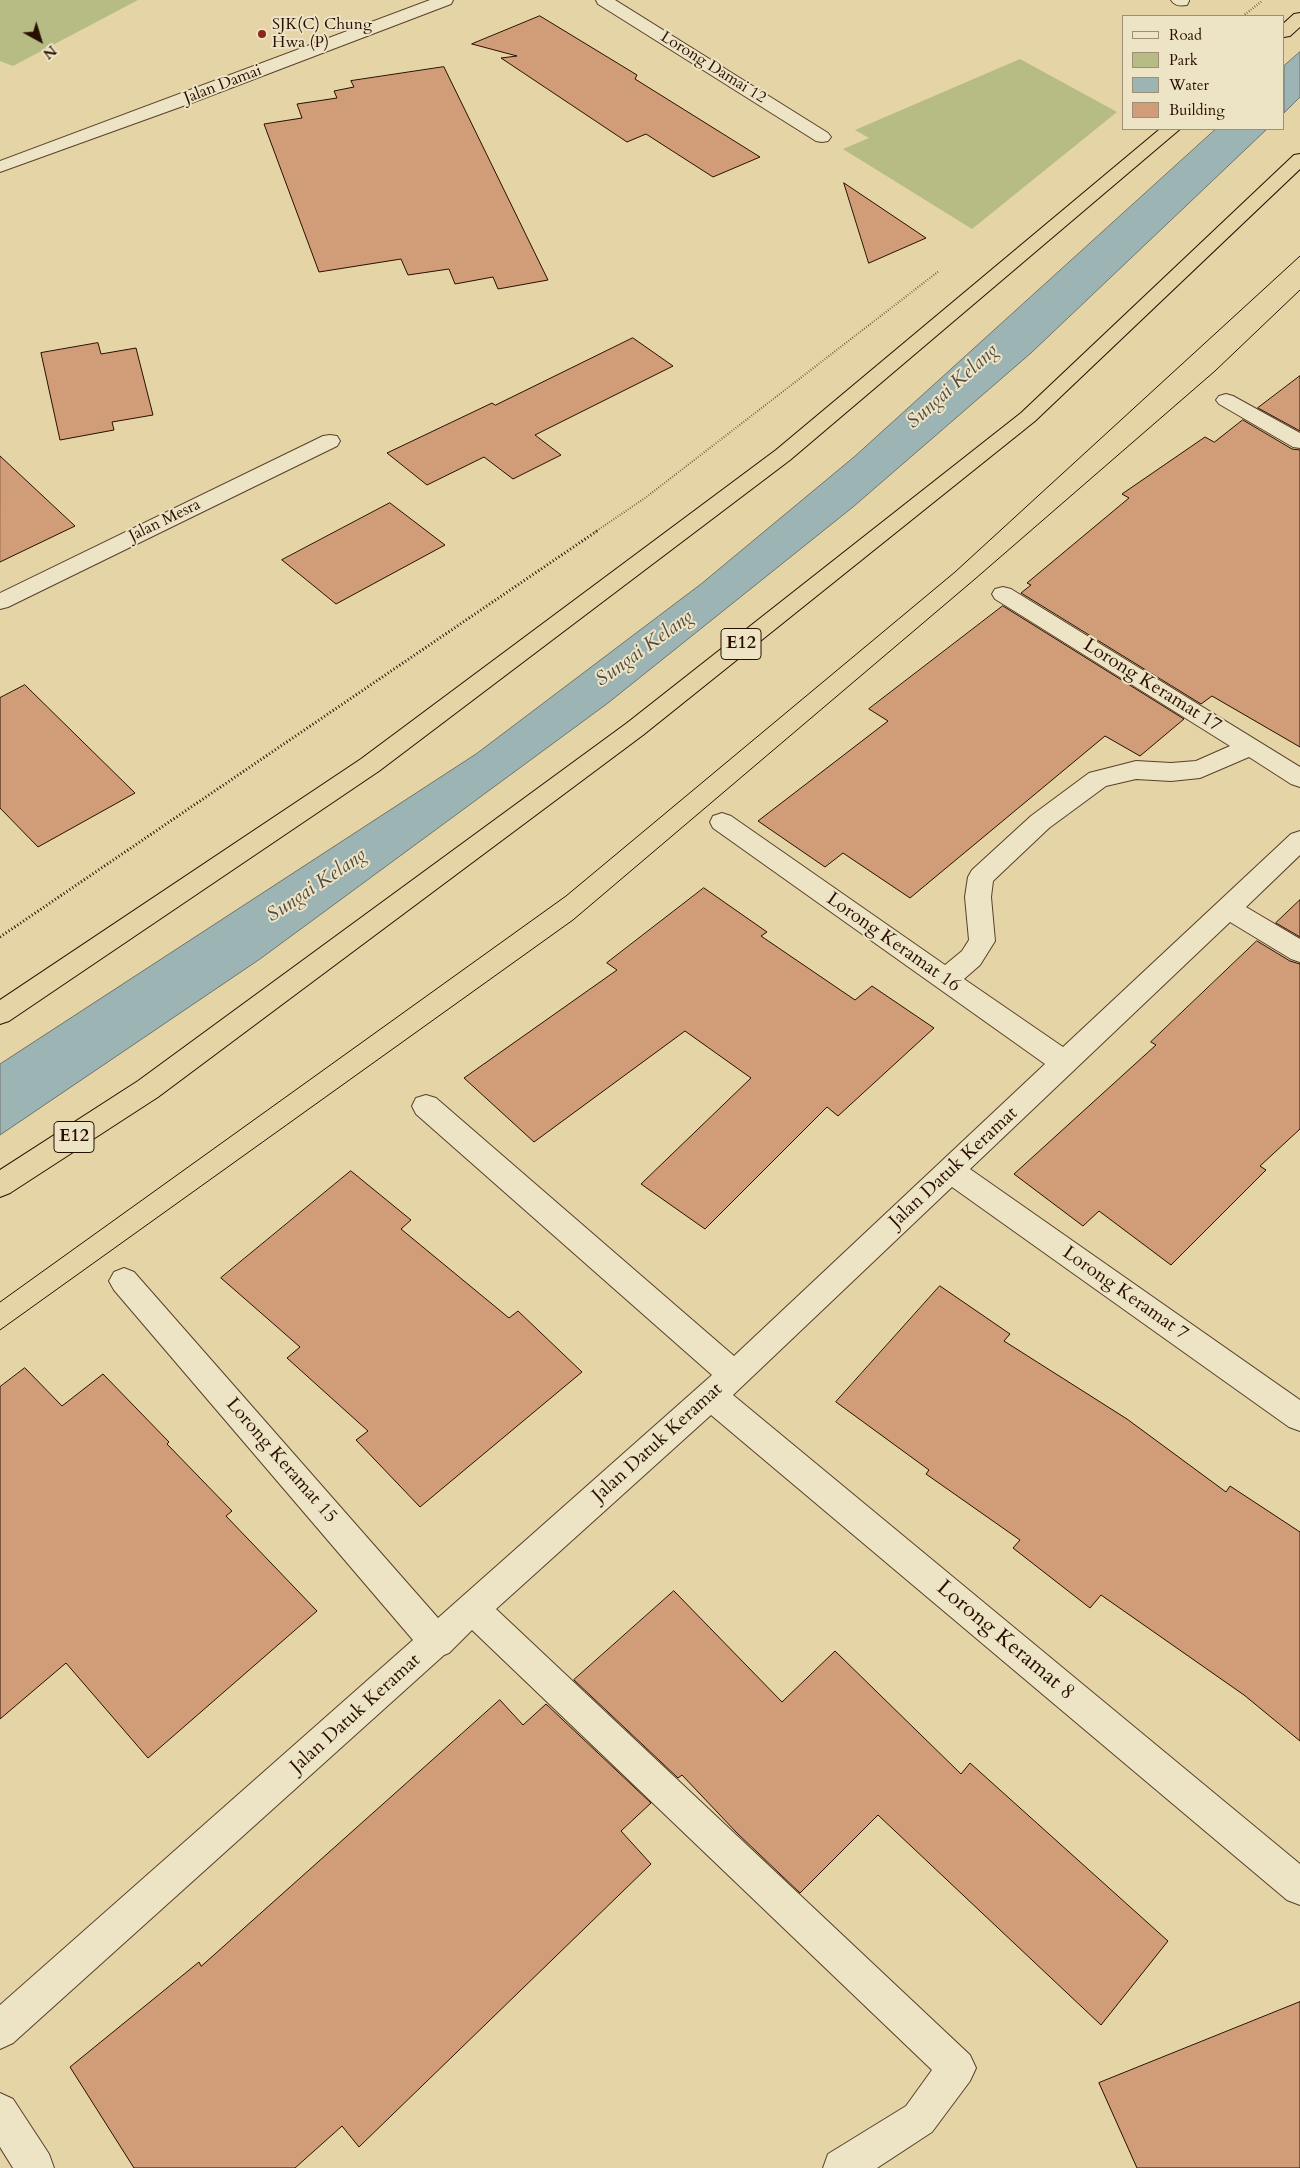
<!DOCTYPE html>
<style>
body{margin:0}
#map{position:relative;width:1300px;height:2168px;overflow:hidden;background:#e4d4a6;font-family:Cardo,serif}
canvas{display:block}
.legend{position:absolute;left:1122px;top:15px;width:162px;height:115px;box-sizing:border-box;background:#ede3c5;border:1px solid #9f8e76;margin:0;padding:6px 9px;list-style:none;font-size:15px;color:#290f00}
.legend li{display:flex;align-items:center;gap:10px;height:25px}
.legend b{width:25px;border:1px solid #9f8e76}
.north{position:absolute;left:15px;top:15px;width:50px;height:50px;-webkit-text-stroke:4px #ede3c5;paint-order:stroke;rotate:141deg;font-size:14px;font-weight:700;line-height:20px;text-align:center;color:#290f00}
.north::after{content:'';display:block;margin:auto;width:18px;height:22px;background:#290f00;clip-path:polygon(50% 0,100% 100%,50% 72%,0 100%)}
</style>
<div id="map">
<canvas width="1300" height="2168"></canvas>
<ul class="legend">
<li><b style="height:6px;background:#ede3c5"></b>Road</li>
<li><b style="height:14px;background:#b7bc84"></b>Park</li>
<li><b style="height:14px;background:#9cb5b4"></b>Water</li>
<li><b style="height:14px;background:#d19d79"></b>Building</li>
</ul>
<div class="north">N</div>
</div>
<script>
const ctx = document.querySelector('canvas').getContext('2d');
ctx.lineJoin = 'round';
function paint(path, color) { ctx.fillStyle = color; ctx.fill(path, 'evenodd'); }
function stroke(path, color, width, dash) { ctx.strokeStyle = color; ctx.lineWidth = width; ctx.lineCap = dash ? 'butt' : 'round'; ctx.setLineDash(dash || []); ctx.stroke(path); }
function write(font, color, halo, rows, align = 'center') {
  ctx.font = font + ' Cardo,serif'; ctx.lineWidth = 4; ctx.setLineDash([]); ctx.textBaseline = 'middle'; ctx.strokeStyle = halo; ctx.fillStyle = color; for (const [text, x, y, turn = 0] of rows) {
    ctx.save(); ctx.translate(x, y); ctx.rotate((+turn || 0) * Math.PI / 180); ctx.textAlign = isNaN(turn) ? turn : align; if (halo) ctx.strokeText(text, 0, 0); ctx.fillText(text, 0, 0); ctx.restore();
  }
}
paint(new Path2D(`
 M0 0H138L13 66 0 61Z
 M1020 59 1117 112 972 229 843 149 869 138 855 130Z`), '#b7bc84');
const water = new Path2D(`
 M1300 52V97L1284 113V66Z
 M1216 129H1267L1031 353 853 507 608 703 260 959 0 1135V1064L476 754 701 584 854 457Z`);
paint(water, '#9cb5b4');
stroke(water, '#6e736c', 1);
const building = new Path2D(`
 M540 16 637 75 635 79 760 157 713 177 646 134 627 142 501 58 517 56 472 44Z
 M444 67 548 280 498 289 493 277 455 284 449 269 408 275 401 259 319 272 264 124 302 118 297 104 337 98 334 91 354 87 351 81Z
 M844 183 926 238 869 263Z
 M633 338 673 366 535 435 561 455 513 479 484 457 427 485 387 453 492 403 495 405Z
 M98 343 101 354 136 348 153 415 112 422 114 430 60 440 41 353Z
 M1300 376V431L1258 408Z
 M1243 420 1292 449 1300 450V747L1212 696 1201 704 1021 593 1031 585 1027 583 1129 498 1122 494 1205 437 1214 442Z
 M0 456 75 526 0 562Z
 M390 503 445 545 336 604 282 560Z
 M1003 606 1184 719 1140 756 1105 736 910 898 843 853 825 867 758 821 888 721 869 709Z
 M25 685 135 793 38 847 0 808V698Z
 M704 888 767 932 761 936 855 1000 872 986 934 1028 838 1116 827 1107 705 1229 641 1184 751 1078 685 1031 534 1142 464 1078 617 970 607 963Z
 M1300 900V937L1276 923Z
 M1257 941 1290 961 1300 964V1129L1260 1166 1266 1170 1171 1265 1099 1211 1083 1226 1014 1174 1156 1045 1151 1042Z
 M351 1171 411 1220 401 1229 509 1318 518 1311 582 1372 420 1507 356 1440 368 1431 287 1358 300 1347 221 1278Z
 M940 1286 1010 1334 1004 1341 1127 1419 1226 1492 1230 1486 1300 1532V1741L1244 1695 1101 1595 1090 1608 1013 1548 1020 1540 926 1474 929 1470 836 1402Z
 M25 1368 62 1406 103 1374 169 1442 167 1444 232 1511 226 1516 317 1611 148 1758 66 1663 0 1719V1387Z
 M674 1591 782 1702 835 1651 961 1774 970 1763 1168 1941 1101 2025 878 1815 800 1893 737 1833 682 1775 678 1778 574 1680Z
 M500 1700 523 1725 546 1704 651 1803 621 1831 651 1864 359 2147 342 2126 295 2168H134L70 2067 199 1962 201 1966Z
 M1300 2002V2168H1137L1099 2083Z`);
paint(building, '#d19d79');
stroke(building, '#290f00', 1);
const minor = new Path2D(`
 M430 0H453L451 4 194 102 0 172V161Z
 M596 0H615L828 133 831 137 828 141 822 142 816 141 598 4Z
 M1171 0H1189V1L1187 5C1180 6 1175 6 1171 0Z
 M1226 394 1233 396 1300 433V448L1293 447 1219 404 1216 400 1219 396Z
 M330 435 337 436 340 441 337 446 8 607 0 609V593L323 436Z
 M1003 587 1011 589 1300 767V787L1291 784 1249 757 1200 778 1171 781 1136 779 1106 786 1049 828 993 881 991 897 995 941 980 965 964 979 1063 1047 1291 834 1300 831V855L1246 907 1300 939V962L1291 959 1230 922 970 1169 1300 1400V1431L1289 1427 952 1187 733 1395 1300 1864V1905L1287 1900 711 1415 496 1609 970 2055 976 2068 970 2081 932 2132 877 2168H823L828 2154 906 2106 932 2070 472 1630 449 1653 444 1655 13 2043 0 2049V2005L413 1640 114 1290 109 1281 114 1272 124 1268 134 1272 438 1618 712 1375 416 1114 412 1106 416 1098 426 1095 436 1098 734 1356 1045 1064 713 828 710 822 713 816 722 813 731 816 945 965 962 951 969 940 965 897 968 877 972 870 1031 816 1089 773 1136 761 1171 763 1196 761 1230 746 995 599 992 594 995 589Z
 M0 2093 13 2099 49 2154 54 2168H13L0 2147Z`);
const highway = new Path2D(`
 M1300 13V27L1290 36 1284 37V23L1294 14Z
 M1160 129H1180L790 460 379 771 9 1021 0 1024V1000L361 759 776 450Z
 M1300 154V169L1035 421 643 735 158 1097 10 1193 0 1197V1170L138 1081 627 723 1021 413 1294 155Z`);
stroke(minor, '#58402a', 2);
stroke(highway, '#290f00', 2);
stroke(new Path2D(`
 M1243 16 1262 1
 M595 532 645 498 939 271`), '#290f00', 2, [0.5, 2]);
stroke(new Path2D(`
 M0 937 597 531`), '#290f00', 3, [1, 2.5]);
paint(minor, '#ede3c5');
paint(highway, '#e4d4a6');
stroke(new Path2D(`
 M0 1302 566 896 955 572 1300 256
 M0 1330 573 920 975 579 1215 371 1300 290`), '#290f00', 1);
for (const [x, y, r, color] of [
 [262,34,5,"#8f2418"]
]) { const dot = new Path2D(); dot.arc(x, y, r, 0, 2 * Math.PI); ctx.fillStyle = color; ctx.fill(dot); stroke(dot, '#ede3c5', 2); }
write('16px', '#290f00', '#ede3c5', [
 ["SJK(C) Chung",272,25],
 ["Hwa (P)",272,43]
], 'left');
write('16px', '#290f00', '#ede3c5', [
 ["Lorong Damai 12",713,68,32],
 ["Jalan Damai",223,85,-21],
 ["Jalan Mesra",165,521,-26]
]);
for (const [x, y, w] of [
 [741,644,40],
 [74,1137,40]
]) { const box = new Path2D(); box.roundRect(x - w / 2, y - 15.5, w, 31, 4); ctx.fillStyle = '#ede3c5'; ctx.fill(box); stroke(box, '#290f00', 1); }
write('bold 18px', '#290f00', null, [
 ["E12",741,644],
 ["E12",74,1137]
]);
write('19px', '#290f00', '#ede3c5', [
 ["Lorong Keramat 17",1152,686,32],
 ["Lorong Keramat 16",893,943,35],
 ["Jalan Datuk Keramat",954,1168,-43],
 ["Lorong Keramat 7",1125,1294,35],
 ["Jalan Datuk Keramat",658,1443,-42],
 ["Lorong Keramat 15",281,1461,49],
 ["Jalan Datuk Keramat",356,1714,-42]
]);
write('italic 20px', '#51493f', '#ede3c5', [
 ["Sungai Kelang",953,387,-42],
 ["Sungai Kelang",645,649,-36],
 ["Sungai Kelang",317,886,-34]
]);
write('22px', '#290f00', '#ede3c5', [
 ["Lorong Keramat 8",1005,1641,40]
]);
</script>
